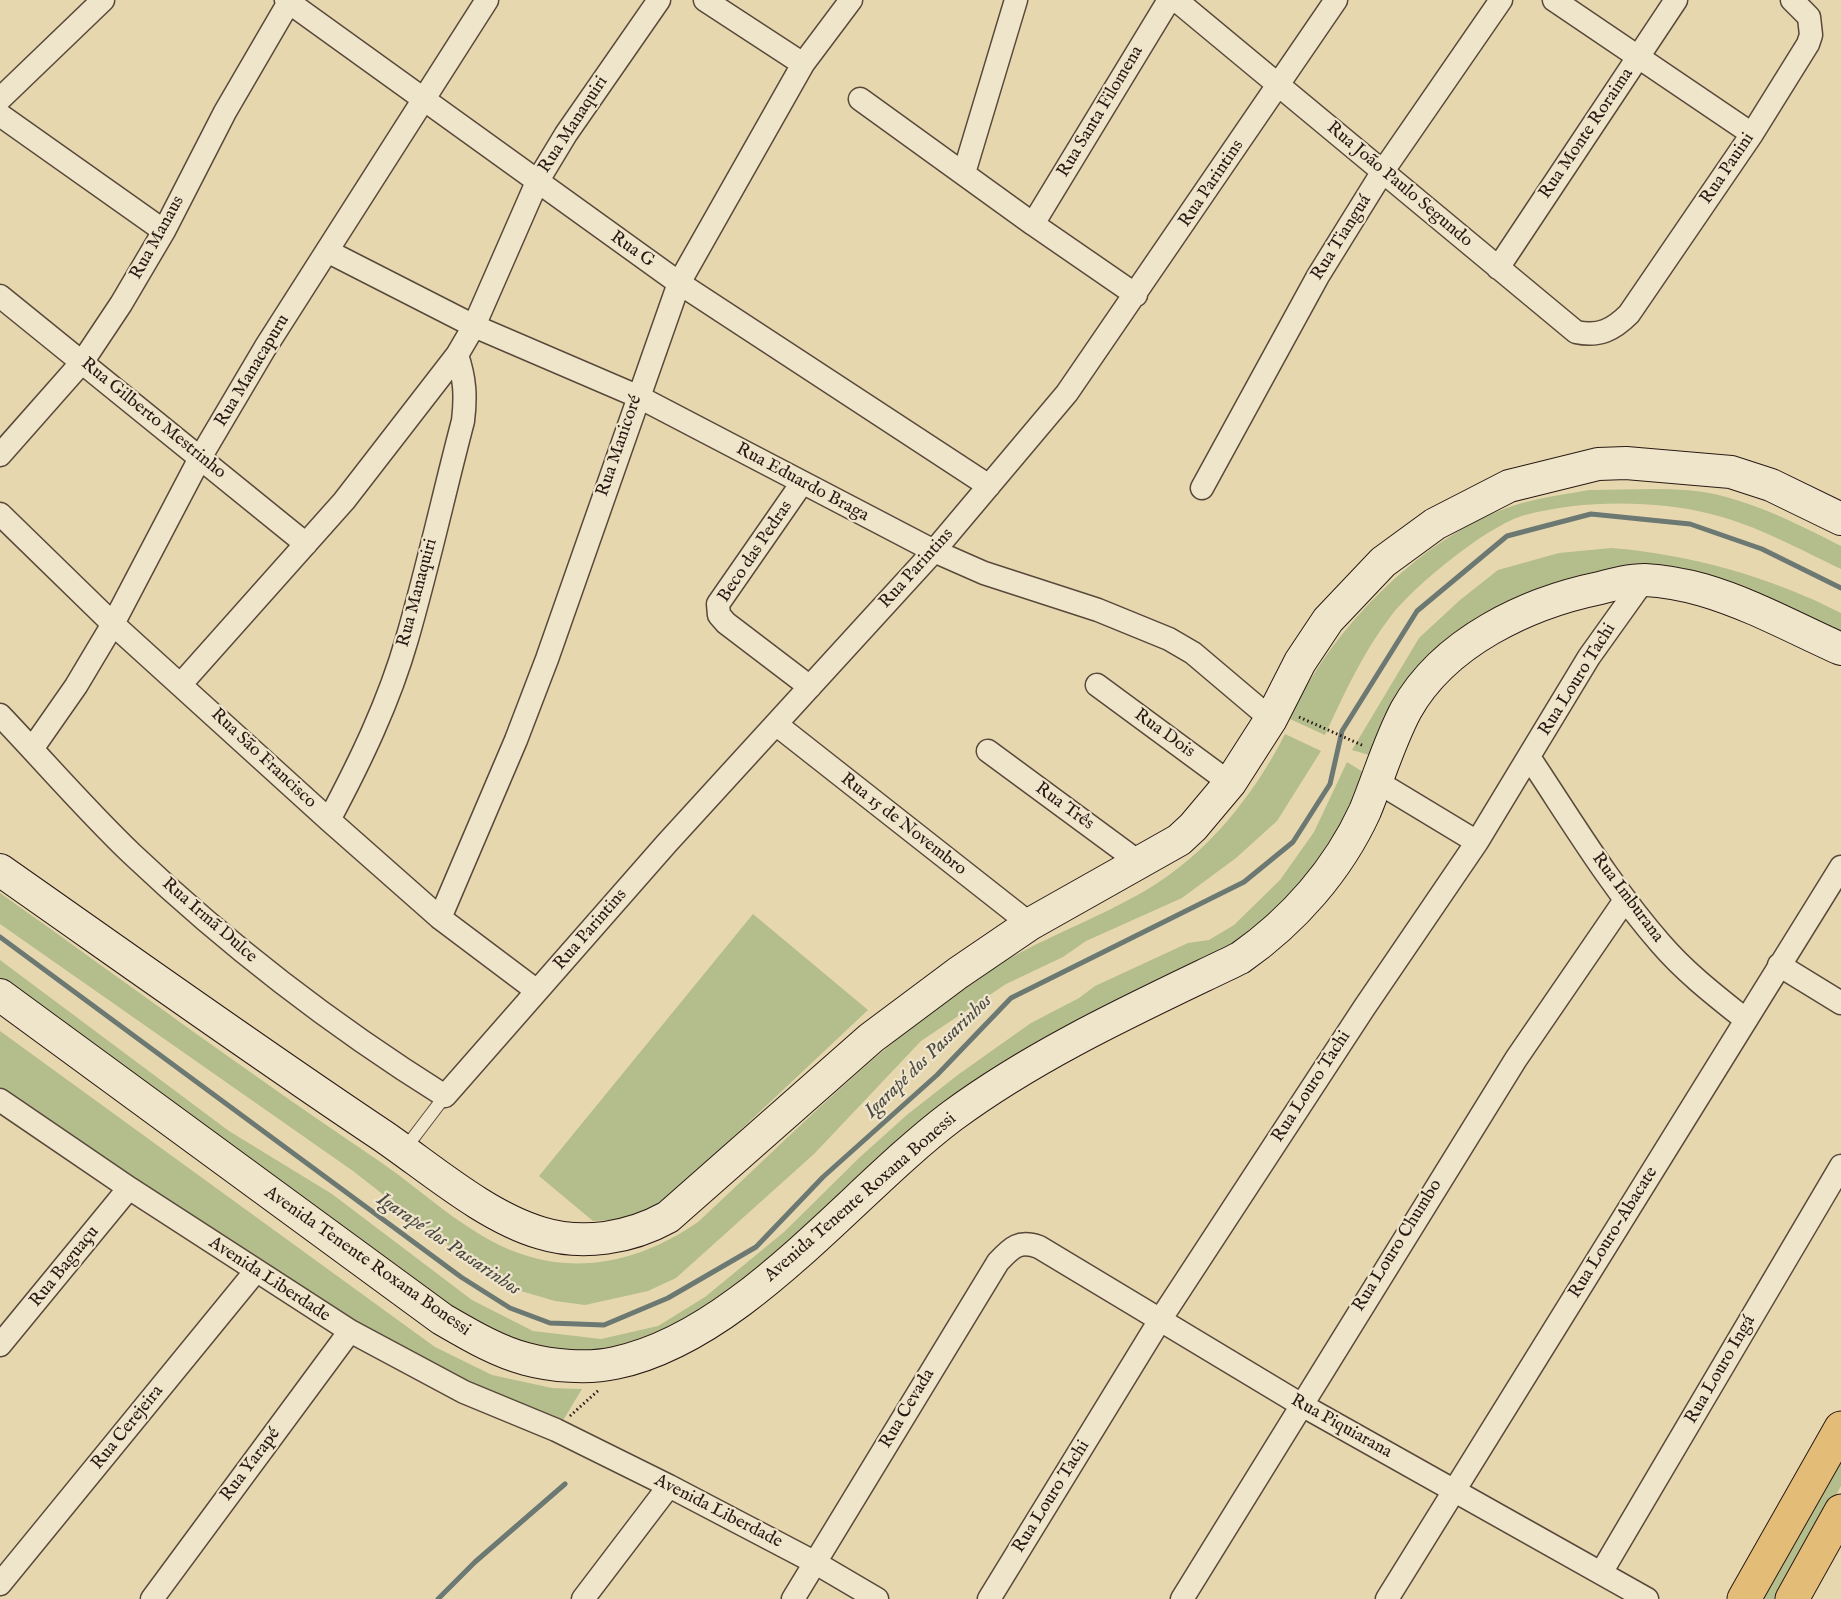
<!DOCTYPE html>
<meta charset="utf-8">
<style>
body{margin:0}
canvas{display:block;background:#e6d7af}
</style>
<canvas width="1841" height="1599"></canvas>
<script>
const ctx = document.querySelector('canvas').getContext('2d');
ctx.lineJoin = 'round';
function paint(path, color) { ctx.fillStyle = color; ctx.fill(path, 'evenodd'); }
function stroke(path, color, width, dash) { ctx.strokeStyle = color; ctx.lineWidth = width; ctx.lineCap = dash ? 'butt' : 'round'; ctx.setLineDash(dash || []); ctx.stroke(path); }
function write(font, color, halo, rows, align = 'center') {
  ctx.font = font + ' "IM FELL English",serif'; ctx.lineWidth = 4.5; ctx.setLineDash([]); ctx.textBaseline = 'middle'; ctx.strokeStyle = halo; ctx.fillStyle = color; for (const [text, x, y, turn = 0] of rows) {
    ctx.save(); ctx.translate(x, y); ctx.rotate((+turn || 0) * Math.PI / 180); ctx.textAlign = isNaN(turn) ? turn : align; if (halo) ctx.strokeText(text, 0, 0); ctx.fillText(text, 0, 0); ctx.restore();
  }
}
paint(new Path2D(`
 M1589 490C1621 490 1654 488 1686 490 1740 494 1794 522 1841 546V569C1799 549 1756 525 1711 514 1653 500 1583 500 1525 515 1488 525 1415 585 1391 616 1363 652 1344 694 1325 735L1290 719C1328 631 1427 530 1522 503 1544 497 1567 494 1589 490Z
 M1611 548C1689 554 1771 577 1841 613V652L1740 599 1589 584 1395 706 1369 755 1352 750 1419 638 1460 600 1498 570 1559 553Z
 M1285 734 1321 751 1277 821 1236 858 1182 898 1086 941 1063 957 1006 984 921 1041 814 1154 676 1278 648 1291 585 1305 555 1301 514 1289 485 1274 353 1171 0 924V893C127 983 252 1076 382 1163 428 1195 475 1242 531 1257 590 1274 649 1256 698 1222 790 1137 882 1041 987 972 1038 939 1096 920 1148 889 1208 853 1254 795 1285 734Z
 M1347 762 1363 772 1338 832 1316 869 1259 935 1042 1051 732 1299 614 1357 510 1345 458 1321 0 992V960L229 1131 332 1194 472 1300 533 1331 601 1339 658 1326 705 1297 784 1232 860 1157 908 1114 959 1074 1031 1023 1079 998 1095 986 1188 943 1209 940 1234 925 1280 880 1314 832Z
 M753 914 868 1010 666 1200 627 1219 593 1221 539 1176Z
 M0 1031 435 1347 492 1375 552 1388 582 1389 559 1427 429 1368 0 1101Z
 M1841 1451V1486L1780 1599H1759Z`), '#b4be8c');
stroke(new Path2D(`
 M0 937 461 1277 510 1308 550 1323 604 1325 668 1298 756 1247 823 1177 937 1075 1011 998 1244 882 1293 842 1330 784 1342 731 1417 611 1507 536 1591 514 1690 524 1762 549 1841 588
 M438 1599 475 1562 565 1484`), '#6c7973', 5);
const lane = new Path2D(`
 M404 1150 445 1096`);
const street = new Path2D(`
 M286 0 679 283 989 486
 M705 0 803 64
 M1176 0 1576 332C1599 337 1613 330 1629 314L1752 134 1808 44 1811 35 1809 17 1792 0
 M1554 0 1752 134
 M0 99 103 0
 M860 99 1033 224 1136 295
 M0 115 164 231
 M964 173 1016 0
 M1033 224 1169 0
 M327 251 474 326 637 396 934 551 984 573 1098 610 1169 639 1193 653 1271 719
 M1498 268 1676 0
 M0 296 306 544
 M0 455 83 361 121 304 164 231 225 112 289 2
 M802 483 718 604 719 615 726 623 810 687
 M1202 488 1318 276 1383 171 1501 0
 M0 514 113 624 329 820 440 918 537 991
 M181 684 344 501 457 355 474 326 537 182 566 134 659 0
 M1097 685 1230 783
 M0 715C44 761 86 810 132 854 228 945 333 1026 445 1096L667 843 934 551 1067 393 1336 0
 M777 725 1030 924
 M32 749 76 686 113 624 200 458 265 348 487 0
 M988 751 1140 863
 M1529 757C1571 820 1611 887 1661 944 1686 973 1716 996 1746 1020
 M1376 781 1477 842
 M329 820C360 762 389 702 407 639 428 567 444 493 463 421 466 396 465 379 457 355
 M440 918 516 740 547 659 679 283 803 64 851 0
 M1779 965 1841 1003
 M0 1100 129 1188 350 1331 464 1392 556 1430 669 1486 814 1562 877 1599
 M0 1345 129 1188
 M1601 1573 1841 1166
 M0 1584 255 1272
 M152 1599 350 1331
 M583 1599 669 1486
 M793 1599 998 1262C1012 1247 1019 1240 1039 1247L1300 1404 1647 1599
 M989 1599 1160 1320 1364 1008 1477 842 1589 657 1644 580
 M1182 1599 1516 1059 1625 900
 M1387 1599 1841 867`);
const secondary = new Path2D(`
 M0 870C127 959 254 1050 383 1136 431 1169 486 1217 541 1233 583 1246 630 1238 668 1217L871 1038 958 973 1030 924 1179 840 1193 827 1230 783 1271 719 1300 662 1328 620 1383 562 1435 524 1509 486 1598 464 1626 463 1731 472 1771 485 1841 519
 M0 995 442 1319C468 1334 496 1351 526 1359 552 1366 588 1369 615 1363 741 1337 851 1192 952 1116 1040 1051 1143 1005 1240 958 1293 921 1338 870 1365 811 1379 777 1389 742 1406 710 1444 642 1527 603 1600 588 1615 584 1630 580 1645 580 1664 581 1685 585 1703 590 1751 604 1796 629 1841 649`);
const primary = new Path2D(`
 M1744 1599 1841 1428
 M1792 1599 1841 1511`);
stroke(lane, '#59493b', 14);
stroke(street, '#59493b', 25);
stroke(secondary, '#2a1a14', 34);
stroke(primary, '#2a1a14', 35);
stroke(new Path2D(`
 M1299 717 1364 746
 M570 1416 599 1390`), '#2a1a14', 3, [1.5, 3]);
stroke(lane, '#efe5cb', 12);
stroke(street, '#efe5cb', 22);
stroke(secondary, '#efe5cb', 32);
stroke(primary, '#e3bc78', 33);
write('18px', '#2a1a14', '#efe5cb', [
 ["Rua Santa Filomena",1101,112,-59],
 ["Rua Manaquiri",574,125,-57],
 ["Rua Monte Roraima",1587,134,-56],
 ["Rua Pauini",1728,169,-56],
 ["Rua Parintins",1212,184,-56],
 ["Rua João Paulo Segundo",1399,185,40],
 ["Rua Manaus",158,238,-61],
 ["Rua Tianguá",1342,238,-58],
 ["Rua G",632,250,35],
 ["Rua Manacapuru",253,371,-59],
 ["Rua Gilberto Mestrinho",153,419,39],
 ["Rua Manicoré",620,446,-71],
 ["Rua Eduardo Braga",802,483,28],
 ["Beco das Pedras",756,552,-56],
 ["Rua Parintins",917,569,-48],
 ["Rua Manaquiri",418,593,-75],
 ["Rua Louro Tachi",1578,680,-58],
 ["Rua Dois",1164,734,36],
 ["Rua São Francisco",263,759,43],
 ["Rua Três",1064,807,36],
 ["Rua 15 de Novembro",903,825,38],
 ["Rua Imburana",1627,898,53],
 ["Rua Irmã Dulce",209,921,41],
 ["Rua Parintins",591,930,-49],
 ["Rua Louro Tachi",1312,1087,-57],
 ["Avenida Tenente Roxana Bonessi",861,1198,-41],
 ["Rua Louro-Abacate",1614,1233,-58],
 ["Rua Louro Chumbo",1398,1246,-58],
 ["Avenida Tenente Roxana Bonessi",367,1262,35],
 ["Rua Baguaçu",65,1267,-51],
 ["Avenida Liberdade",269,1280,33],
 ["Rua Louro Ingá",1721,1370,-60],
 ["Rua Cevada",908,1409,-59],
 ["Rua Piquiarana",1341,1427,29],
 ["Rua Cerejeira",128,1428,-51],
 ["Rua Yarapé",251,1465,-53],
 ["Rua Louro Tachi",1052,1497,-58],
 ["Avenida Liberdade",718,1512,27]
]);
write('italic 20px', '#4b4944', '#efe5cb', [
 ["Igarapé dos Passarinhos",929,1057,-44],
 ["Igarapé dos Passarinhos",448,1245,34]
]);
</script>
